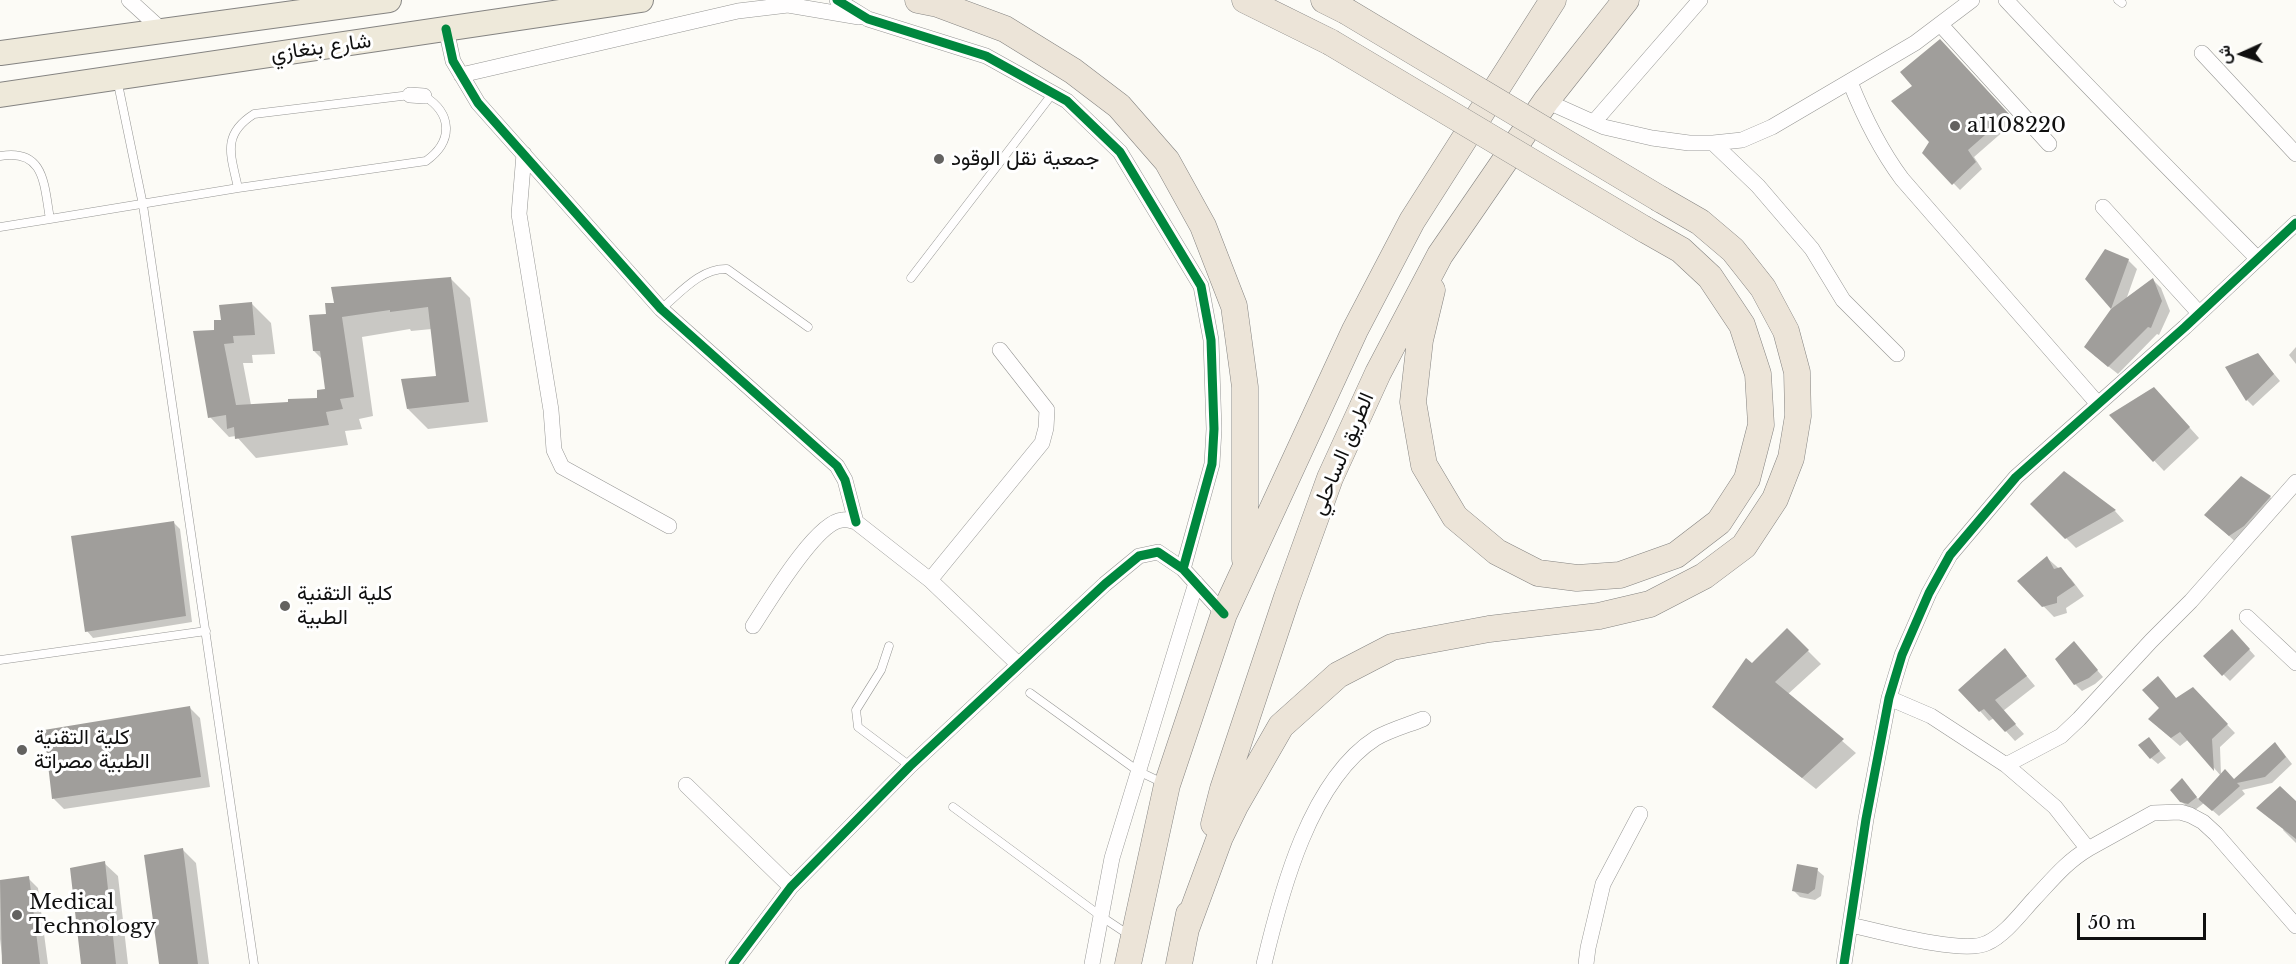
<!DOCTYPE html>
<meta charset="utf-8">
<style>
body{margin:0}
#map{position:relative;width:2296px;height:964px;overflow:hidden;background:#fcfbf6;font-family:"Libre Baskerville",Vazirmatn,serif}
canvas{display:block}
.north{position:absolute;left:2212px;top:24px;width:60px;height:60px;-webkit-text-stroke:4px #fff;paint-order:stroke;rotate:267deg;font-size:16px;font-weight:700;line-height:24px;text-align:center;color:#101010}
.north::after{content:'';display:block;margin:auto;width:21px;height:27px;background:#101010;clip-path:polygon(50% 0,100% 100%,50% 72%,0 100%)}
.scale{position:absolute;left:2077px;top:913px;width:129px;height:27px;box-sizing:border-box;border:3px solid #101010;border-top:0;padding-left:8px;font-size:18px;line-height:21px;white-space:nowrap;color:#101010;-webkit-text-stroke:4px #fff;paint-order:stroke}
</style>
<div id="map">
<canvas width="2296" height="964"></canvas>
<div class="north">ش</div>
<div class="scale">50 m</div>
</div>
<script>
const ctx = document.querySelector('canvas').getContext('2d');
ctx.lineJoin = 'round';
function paint(path, color) { ctx.fillStyle = color; ctx.fill(path, 'evenodd'); }
function stroke(path, color, width, dash) { ctx.strokeStyle = color; ctx.lineWidth = width; ctx.lineCap = dash ? 'butt' : 'round'; ctx.setLineDash(dash || []); ctx.stroke(path); }
function write(font, color, halo, rows, align = 'center') {
  ctx.font = font + ' "Libre Baskerville",Vazirmatn,serif'; ctx.lineWidth = 6; ctx.setLineDash([]); ctx.textBaseline = 'middle'; ctx.strokeStyle = halo; ctx.fillStyle = color; for (const [text, x, y, turn = 0] of rows) {
    ctx.save(); ctx.translate(x, y); ctx.rotate((+turn || 0) * Math.PI / 180); ctx.textAlign = isNaN(turn) ? turn : align; if (halo) ctx.strokeText(text, 0, 0); ctx.fillText(text, 0, 0); ctx.restore();
  }
}
paint(new Path2D(`
 M1947 48 2014 122 1974 157 1982 169 1960 190 1924 153 1931 142 1914 86Z
 M2128 260 2137 269 2126 300 2153 280 2161 288 2170 311 2159 335 2157 334 2118 374 2094 355 2112 309 2087 279Z
 M450 278 470 298 488 422 428 429 408 409 438 377 432 329 411 331 410 329 362 337 373 416 359 419 362 429 345 431 348 445 256 458 236 436 229 437 210 417 215 331 223 321 251 303 271 323 275 354 252 355 253 363H243L251 405 290 403 318 399 327 390 322 359 314 351 328 316 335 304Z
 M2296 347V364L2289 355Z
 M2264 362 2280 381 2253 406 2247 400Z
 M2164 399 2199 438 2164 471 2111 415Z
 M2064 473 2115 511 2124 521 2076 548 2032 504Z
 M2270 497 2280 507 2240 546 2206 515Z
 M174 523 180 529 192 622 93 638 87 631Z
 M2047 558 2071 579 2084 596 2066 608 2067 613 2054 617 2019 581Z
 M1787 630 1821 664 1788 694 1856 753 1816 789 1727 719 1714 706Z
 M2238 637 2255 656 2230 681 2205 656Z
 M2005 650 2035 686 2003 711 2024 734 2015 741 1994 718 1989 721 1980 711Z
 M2080 650 2103 677 2095 684 2082 691 2075 684Z
 M2193 689 2235 733 2220 747 2221 775 2234 781 2281 750 2292 764 2272 783 2242 790 2245 794 2219 816 2204 803 2195 810 2188 808 2181 801 2188 787 2199 800 2221 776 2189 739 2180 746 2158 727 2177 699Z
 M190 708 200 718 210 787 64 809 54 799 45 732Z
 M2149 739 2166 758 2158 764 2151 758Z
 M2296 804V843L2283 830Z
 M183 850 196 863 209 964H160Z
 M104 863 118 876 128 964H82Z
 M1817 870 1824 876 1821 896 1815 900 1800 897 1794 891Z
 M28 878 38 888 48 964H3L0 939V882Z`), '#0003');
paint(new Path2D(`
 M1940 39 2009 114 1968 150 1976 162 1952 185 1922 153 1929 142 1891 101 1912 86 1900 72Z
 M2105 249 2129 259 2111 309 2085 279Z
 M451 277 469 402 407 409 401 379 436 376 428 307 390 312V310L342 317 354 397 340 399 343 409 326 412 329 425 235 439 234 427 227 429 226 415 208 418 193 331 214 330V320H221L219 305 252 302 255 335 233 336 234 343 224 344 236 405 288 402V399L317 398V390L325 389 320 351H313L309 315 326 314 325 303H334L331 287Z
 M2153 278 2162 301 2151 328 2148 327 2108 367 2084 347 2111 309Z
 M2258 353 2274 374 2246 401 2225 367Z
 M2154 387 2190 427 2153 462 2109 415Z
 M2064 471 2116 510 2065 539 2030 504Z
 M2241 476 2271 496 2244 526 2229 536 2204 515Z
 M174 521 186 616 85 632 71 536Z
 M2047 556 2054 569 2061 567 2075 585 2057 597V603L2042 607 2017 581Z
 M1787 628 1809 650 1775 682 1844 739 1802 778 1712 707 1746 658 1752 663Z
 M2232 629 2250 649 2222 676 2203 656Z
 M2074 641 2098 670 2089 678 2074 685 2055 659Z
 M2005 648 2027 676 1995 700 2016 724 2005 732 1984 709 1979 712 1958 690Z
 M2158 676 2176 698 2193 687 2228 724 2212 739 2214 771 2180 732 2171 738 2148 719 2159 708 2142 690Z
 M190 706 201 777 52 799 44 730Z
 M2149 737 2160 751 2150 759 2138 745Z
 M2275 742 2286 757 2265 777 2237 783 2240 786 2212 811 2198 799 2225 769 2234 779Z
 M2182 778 2197 797 2188 804 2180 802 2170 790Z
 M2280 786 2296 801V839L2256 808Z
 M183 848 198 964H159L144 855Z
 M105 861 116 964H81L70 868Z
 M1797 864 1818 868 1815 889 1808 894 1792 891Z
 M29 876 40 964H2L0 880Z`), '#a09e9b');
const service = new Path2D(`
 M2118 0 2122 3
 M117 79 143 205 254 964
 M410 95 254 114C221 135 231 155 238 188L426 161C454 141 452 113 424 96
 M0 156C45 148 44 185 50 219L0 227
 M50 219 238 188
 M911 278 1053 93
 M661 309C681 292 701 268 727 269L808 327
 M889 646 881 670 856 710 858 727 910 766
 M0 660 206 631
 M1030 693 1138 771 1163 783
 M953 807 1102 917 1129 935`);
const minor = new Path2D(`
 M129 0 164 32
 M837 0 868 19 986 56 1067 101 1120 152 1201 286 1211 340 1214 429 1212 464 1183 569
 M2006 0C2088 88 2173 173 2257 258
 M1940 24 2049 144
 M446 29 453 61 478 103 661 309 837 466 845 480 856 522
 M2202 53 2296 154
 M461 75 738 11 788 5 859 17
 M1850 82C1864 117 1879 148 1902 179L2098 404
 M410 95 424 96
 M1546 101 1604 127 1652 138 1689 143H1713L1742 140 1772 127 1915 43 1972 0
 M1594 122 1700 0
 M1713 143 1758 186 1812 249 1843 300 1897 354
 M524 154 519 214 551 410 554 450 562 467 669 526
 M2103 207 2199 313
 M930 580 1042 443 1046 428 1047 410 1000 350
 M2247 617 2296 663
 M753 626C768 603 816 522 842 520 846 519 852 521 856 522L930 580 1018 664
 M1889 698 1931 716 2006 765 2061 736 2079 719 2151 641 2191 601 2296 482
 M2006 765 2055 807 2088 849 2153 813 2180 812 2190 815 2203 822 2216 834 2296 926
 M686 785 791 887
 M1851 925C1878 931 1964 955 1987 943 2005 935 2021 913 2034 899 2052 880 2066 862 2088 849
 M733 964 791 887 910 766 1105 584 1139 556 1158 552 1183 569 1224 614
 M1092 964 1112 858 1196 583
 M1264 964C1281 892 1310 780 1376 738 1390 730 1408 725 1423 719
 M1586 964 1588 948 1603 884 1640 814
 M1844 964 1866 819 1889 698 1902 655 1929 593 1950 555 2016 477 2185 327 2296 223`);
const primary = new Path2D(`
 M0 53 389 0
 M0 95 641 0`);
const trunk = new Path2D(`
 M918 0 938 4 1005 29 1073 71 1119 106 1167 161 1203 226 1234 306 1245 387V559
 M1245 0 1330 42
 M1324 0 1346 11
 M1432 290 1420 340 1413 402 1424 465 1455 517 1497 552 1538 573 1577 578 1620 575 1676 555 1719 522 1747 479 1761 425 1758 374 1742 325 1710 277 1681 250 1644 229
 M1214 824 1223 789 1287 597 1330 478 1378 373 1440 255 1546 101 1626 0
 M1186 929 1220 837 1235 806 1281 726 1338 675 1392 647 1489 629 1599 616 1650 604 1704 576 1744 546 1775 499 1791 458 1798 416 1797 372 1786 331 1763 288 1733 250 1700 222 1660 199
 M1128 964 1167 785 1224 614 1355 330 1412 221 1553 0
 M1179 964 1189 914`);
stroke(service, '#969694', 9);
stroke(minor, '#969694', 16);
stroke(primary, '#848381', 26);
stroke(trunk, '#848381', 27);
stroke(service, '#fffefe', 8);
stroke(minor, '#fffefe', 15);
stroke(primary, '#eee9da', 24);
stroke(trunk, '#ece4d8', 26);
const trunkBridge = new Path2D(`
 M1346 11 1660 199
 M1330 42 1644 229`);
stroke(trunkBridge, '#848381', 27, []);
stroke(trunkBridge, '#ece4d8', 26);
stroke(new Path2D(`
 M837 0 868 19 986 56 1067 101 1120 152 1201 286 1211 340 1214 429 1212 464 1183 569
 M446 29 453 61 478 103 661 309 837 466 845 480 856 522
 M733 964 791 887 910 766 1105 584 1139 556 1158 552 1183 569 1224 614
 M1844 964 1866 819 1889 698 1902 655 1929 593 1950 555 2016 477 2185 327 2296 223`), '#00873e', 9);
for (const [x, y, r, color] of [
 [1955,126,6,"#636260"],
 [939,159,6,"#636260"],
 [285,606,6,"#636260"],
 [22,750,6,"#636260"],
 [17,915,6,"#636260"]
]) { const dot = new Path2D(); dot.arc(x, y, r, 0, 2 * Math.PI); ctx.fillStyle = color; ctx.fill(dot); stroke(dot, '#fff', 2); }
write('21px', '#101010', '#fff', [
 ["شارع بنغازي",321,48,-8],
 ["الطريق الساحلي",1343,454,-67]
]);
write('21px', '#101010', '#fff', [
 ["a1108220",1967,126],
 ["جمعية نقل الوقود",951,159],
 ["كلية التقنية",297,594],
 ["الطبية",297,618],
 ["كلية التقنية",34,738],
 ["الطبية مصراتة",34,762],
 ["Medical",29,903],
 ["Technology",29,927]
], 'left');
</script>
